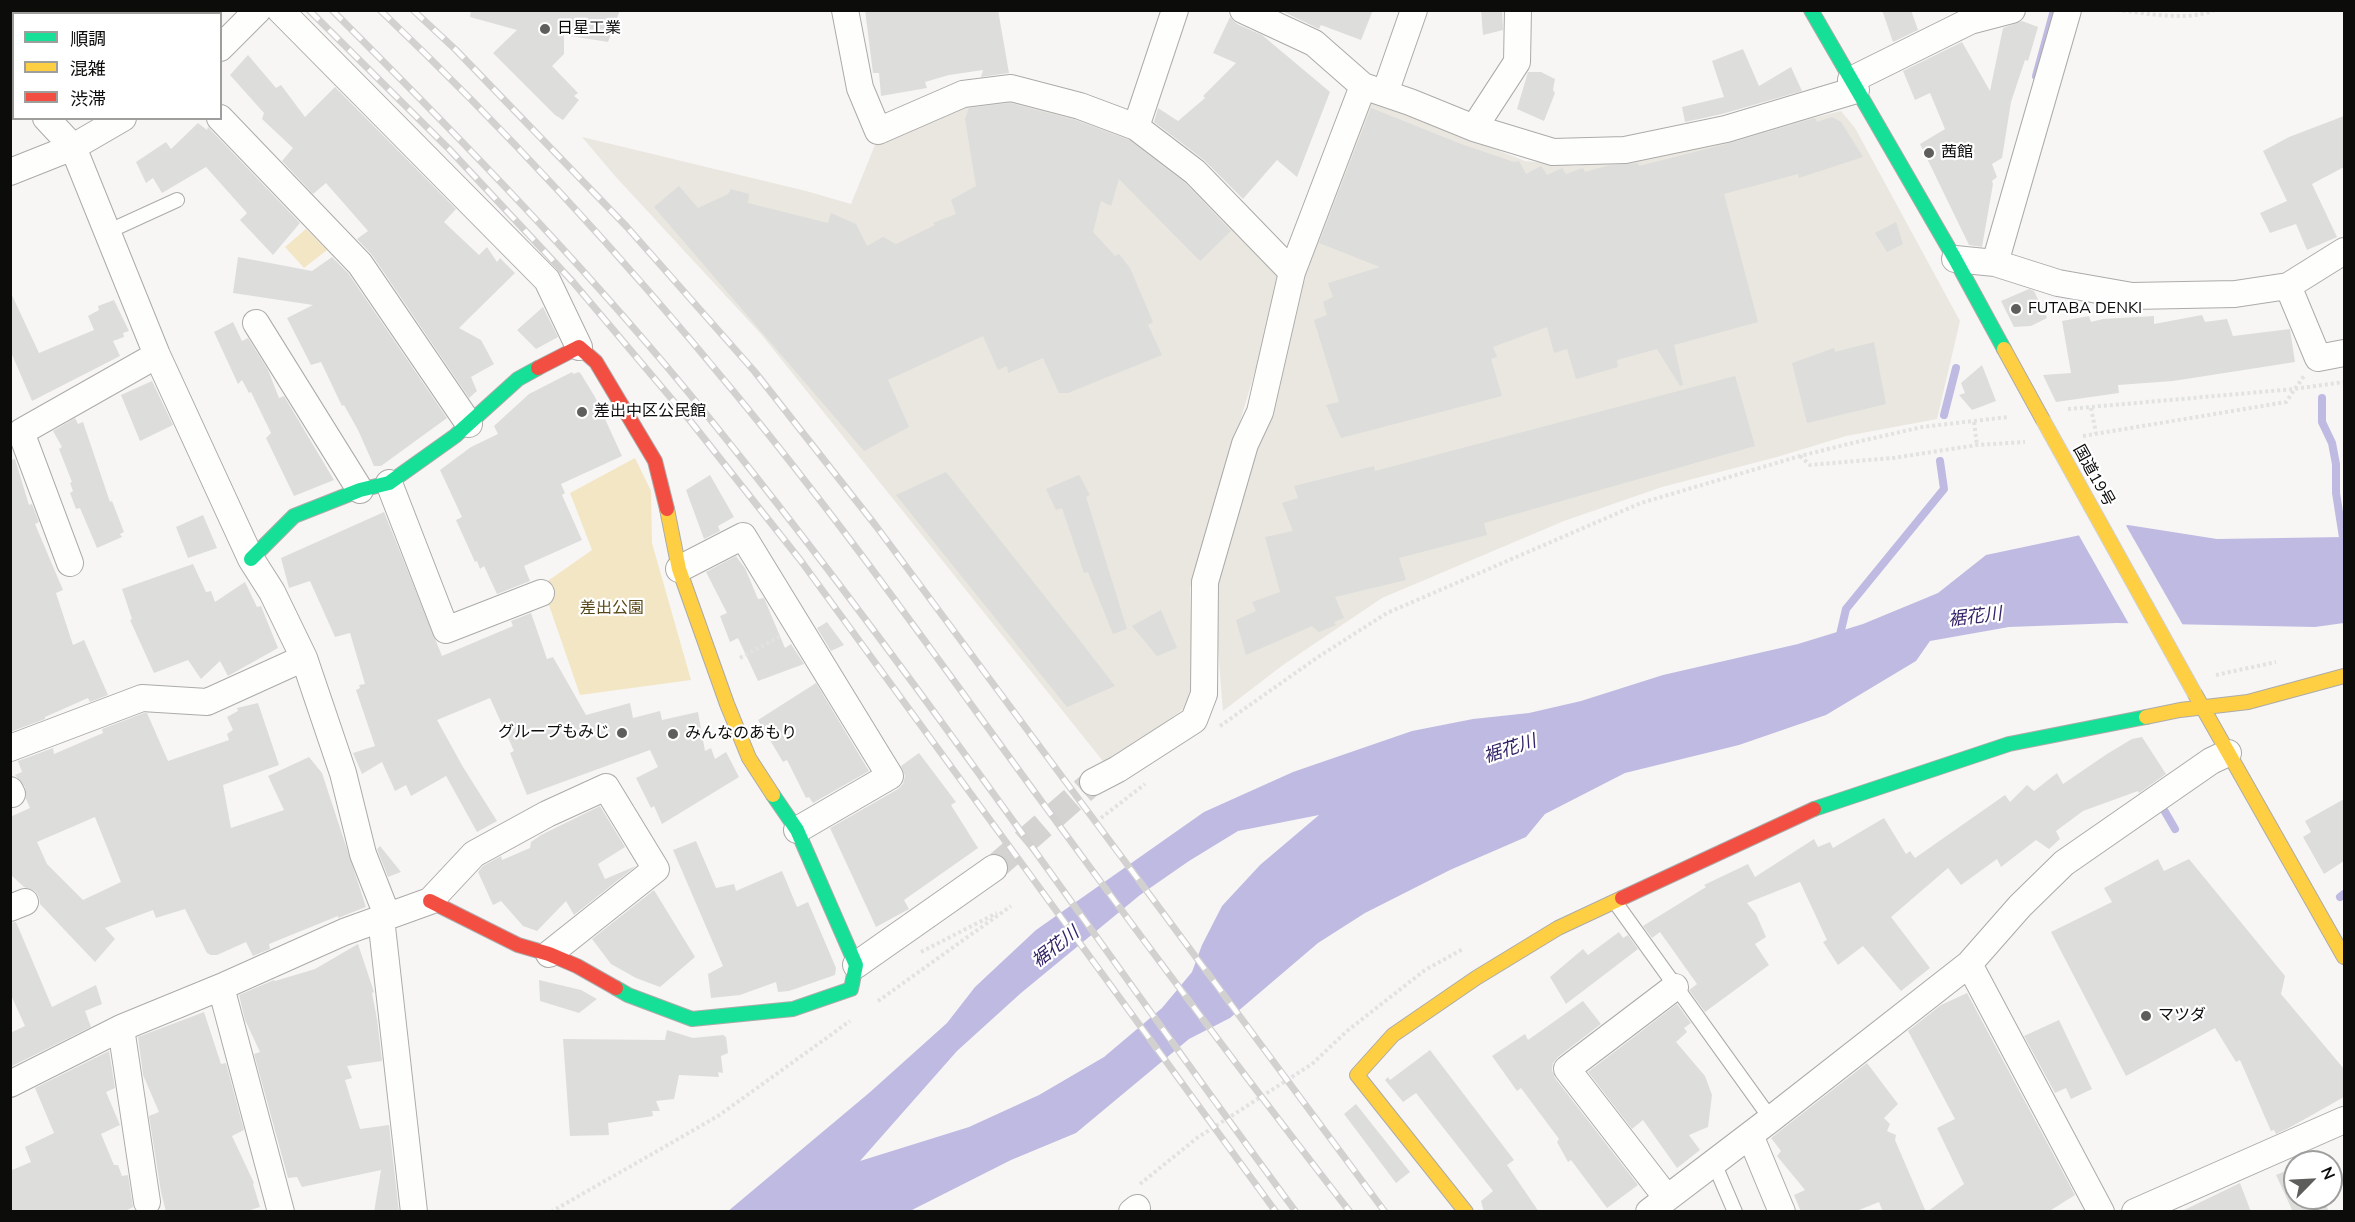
<!DOCTYPE html>
<meta charset="utf-8">
<style>
body{margin:0}
#map{position:relative;width:2355px;height:1222px;overflow:hidden;background:#f7f6f4;font-family:"Nunito Sans","Noto Sans JP",sans-serif}
canvas{display:block}
.frame{position:absolute;inset:0;border:12px solid #0c0c0a;pointer-events:none}
.legend{position:absolute;left:12px;top:12px;width:210px;height:108px;box-sizing:border-box;background:#fff;border:2px solid #9e9e9d;margin:0;padding:8px 10px;list-style:none;font-size:18px;color:#0c0c0a}
.legend li{display:flex;align-items:center;gap:12px;height:30px}
.legend b{width:30px;border:2px solid #9e9e9d}
.north{position:absolute;left:2283px;top:1150px;width:60px;height:60px;box-sizing:border-box;background:#fff;border:2px solid #9e9e9d;border-radius:50%;rotate:66deg;font-size:16px;font-weight:700;line-height:24px;text-align:center;color:#0c0c0a}
.north::after{content:'';display:block;margin:auto;width:21px;height:27px;background:#5e5e5c;clip-path:polygon(50% 0,100% 100%,50% 72%,0 100%)}
</style>
<div id="map">
<canvas width="2355" height="1222"></canvas>
<div class="frame"></div>
<ul class="legend">
<li><b style="height:8px;background:#16e098"></b>順調</li>
<li><b style="height:8px;background:#ffcf43"></b>混雑</li>
<li><b style="height:8px;background:#f24e42"></b>渋滞</li>
</ul>
<div class="north">N</div>
</div>
<script>
const ctx = document.querySelector('canvas').getContext('2d');
ctx.lineJoin = 'round';
function paint(path, color) { ctx.fillStyle = color; ctx.fill(path, 'evenodd'); }
function stroke(path, color, width, dash) { ctx.strokeStyle = color; ctx.lineWidth = width; ctx.lineCap = dash ? 'butt' : 'round'; ctx.setLineDash(dash || []); ctx.stroke(path); }
function write(font, color, halo, rows, align = 'center') {
  ctx.font = font + ' "Nunito Sans","Noto Sans JP",sans-serif'; ctx.lineWidth = 4.5; ctx.setLineDash([]); ctx.textBaseline = 'middle'; ctx.strokeStyle = halo; ctx.fillStyle = color; for (const [text, x, y, turn = 0] of rows) {
    ctx.save(); ctx.translate(x, y); ctx.rotate((+turn || 0) * Math.PI / 180); ctx.textAlign = isNaN(turn) ? turn : align; if (halo) ctx.strokeText(text, 0, 0); ctx.fillText(text, 0, 0); ctx.restore();
  }
}
paint(new Path2D(`
 M1009 92 1155 145 1284 275 1190 588 1193 702 1106 765 761 334 615 176 582 137 806 191 851 204 877 140 921 118Z
 M1365 98 1525 161 1576 166 1637 153 1717 142 1841 111 1855 128 1960 321 1937 419 1846 436 1777 457 1662 487 1564 521 1382 598 1283 665 1223 711 1214 599 1305 250Z`), '#eae7e0');
paint(new Path2D(`
 M306 229 327 250 304 268 285 247Z
 M635 458 651 491 652 543 691 680 580 695 542 585 592 550 570 493Z`), '#f2e6c4');
paint(new Path2D(`
 M2128 525 2217 539 2344 537V623L2315 627 2117 623 2009 627 1930 641 1916 661 1826 715 1739 745 1625 773 1545 814 1526 837 1450 870 1365 913 1318 943 1230 1018 1189 1039 1076 1133 1011 1160 910 1211 727 1212 869 1093 947 1023 975 987 1036 930 1204 812 1293 772 1412 731 1473 719 1529 713 1581 701 1663 675 1798 644 1863 624 1938 593 1986 555ZM1319 815 1260 865 1222 906 1202 945 1192 972 1162 1008 1104 1057 1039 1095 969 1127 860 1161 957 1051 1021 993 1140 895 1189 861 1238 831Z`), '#bfbae2');
paint(new Path2D(`
 M2124 522 2184 627 2130 626 2077 532Z`), '#f7f6f4');
stroke(new Path2D(`
 M2036 76 2054 10
 M2322 398V422L2332 443 2336 464V493L2344 544
 M1944 415 1956 368
 M1839 639 1846 609 1944 489 1940 461
 M2164 810 2175 829
 M2340 897 2344 894`), '#bfbae2', 8);
paint(new Path2D(`
 M471 10H620L608 42 564 35V54L552 66 578 93 574 96 579 100 563 120 555 115 493 53 517 30 470 17Z
 M865 10H998L1009 73 981 77 983 70 949 75 925 82 927 88 881 96 879 73H873Z
 M1280 10H1373L1361 40 1321 25 1319 29Z
 M1481 10H1502L1503 30 1483 35Z
 M1882 10H1911L1918 30 1893 42Z
 M1230 17 1237 24 1262 35 1330 92 1297 177 1277 160 1243 199 1204 160 1154 122 1158 108 1178 121 1205 98 1203 96 1236 63 1213 53Z
 M2022 21 2038 27 2028 61 2025 60 2011 102 2002 158 1992 164 1997 177 1992 181 1993 184 1982 247 1969 245 1920 144 1945 129 1930 93 1915 100 1903 71 1962 42 1990 91 2003 28Z
 M1743 49 1759 86 1791 67 1802 91 1722 114 1685 122 1682 107 1724 97 1712 61Z
 M248 55 276 88 281 85 305 117 335 87 456 209 444 222 479 255 487 247 497 262 500 258 515 273 459 328 481 340 494 364 471 377 477 391 469 398 372 255 357 239 368 231 326 183 313 194 282 161 293 148 262 119 264 113 230 75Z
 M1528 72H1541L1555 79 1553 90 1555 93 1544 121 1517 109Z
 M1010 103 1075 120 1129 140 1185 183 1231 231 1200 261 1119 179 1111 206 1101 201 1093 232 1115 256 1119 254 1130 268 1153 322 1148 325 1162 355 1068 393H1059L1043 358 1008 373 1007 366 998 370 983 336 888 380 909 427 864 451 654 207 679 186 698 208 728 194 731 189 749 194 748 203 828 223 831 213 856 224 867 246 883 237 896 244 935 225 933 223 956 214 951 200 976 186 965 119 969 108Z
 M1371 108 1461 144 1514 162 1519 161 1526 174 1541 166 1547 175 1562 168 1566 174 1583 168 1585 172 1610 165 1638 163 1639 166 1730 143 1815 118 1817 122 1832 117 1841 122 1863 157 1799 178 1798 174 1724 194 1758 322 1674 345 1683 385 1680 386 1657 349 1617 360 1618 367 1576 379 1567 349 1554 353 1547 327 1493 347 1497 357 1491 359 1502 396 1341 438 1326 405 1339 402 1314 320 1327 315 1323 302 1333 297 1328 283 1380 267 1319 243Z
 M2344 116V167L2312 184 2337 237 2307 250 2296 224 2270 233 2260 213 2287 201 2263 151 2289 137Z
 M198 123 207 130 208 127 300 223 273 255 240 220 247 213 206 167 162 193 153 178 146 183 136 162 166 142 171 149Z
 M1896 222 1903 244 1887 252 1875 233Z
 M238 257 312 271 332 257 348 273 447 418 381 466H374L358 430 344 405 342 406 321 362 311 365 287 318 313 305 233 293Z
 M2029 289 2034 291 2047 318 2031 326 2014 327 2001 301Z
 M10 291 39 353 94 330 88 316 99 310 98 306 114 300 129 331 123 333 124 337 113 341 120 356 32 401 10 350Z
 M543 307 558 337 536 349 517 330Z
 M2202 315 2205 322 2227 319 2233 336 2290 329 2295 362 2173 381 2118 385 2119 393 2056 402 2043 375 2071 373 2062 321 2089 316 2091 322 2103 319 2154 316V324Z
 M233 322 242 341 248 338 268 370 279 398 284 396 334 480 294 496 266 438 271 433 251 392 249 393 242 380 238 384 214 332Z
 M1874 342 1886 404 1807 423 1792 363 1834 348 1835 352Z
 M1982 365 1996 401 1972 410 1959 395 1965 393 1961 383Z
 M572 372 573 374 579 372 581 374 595 397 622 456 561 484 565 493 562 495 582 540 524 566 530 581 497 594 484 566 480 569 477 561 475 562 456 520 462 517 440 470 471 447 498 434 494 426 529 394Z
 M1735 376 1755 446 1484 523 1487 535 1399 558 1406 580 1335 597 1344 618 1334 622 1336 625 1319 632 1312 626 1246 655 1236 620 1256 611 1252 602 1280 592 1265 537 1293 531 1282 503 1298 498 1294 486 1374 466 1375 471Z
 M152 381 173 425 140 441 121 395Z
 M75 418 78 424 83 422 110 502 112 501 124 532 120 534 122 537 97 548 80 508 76 509 70 493 73 491 70 483 72 482 59 449 62 447 53 431Z
 M15 459 29 505 32 504 39 522 35 524 63 590 56 593 73 645 84 640 108 695 90 702 88 698 45 717V719L10 732V460Z
 M946 472 1077 637 1115 686 1067 707 896 495Z
 M710 475 734 517 718 526 720 531 704 539 686 490Z
 M1079 475 1090 495 1086 497 1127 629 1113 634 1088 572 1084 573 1062 508 1056 510 1046 489Z
 M384 512 442 656 513 626 511 621 531 613 547 659 553 657 586 715 630 703 633 718 660 711 662 720 698 712 705 751 711 748 715 759 726 752 739 777 662 824 654 806 651 808 636 778 658 767 650 750 527 795 510 753 514 751 490 698 437 720 463 767 497 821 477 832 446 776 411 796 406 785 395 791 382 762 362 774 353 753 375 746 356 690 360 688 359 685 365 684 350 633 335 637 310 581 289 588 281 558Z
 M203 515 217 548 188 558 176 527Z
 M736 556 745 568 758 599 764 598 785 648 791 644 804 664 758 681 738 638 730 642 720 616 727 613 706 572Z
 M193 564 206 592 211 591 215 602 245 582 257 607 261 606 278 648 228 676 220 661 201 679 188 660 154 673 130 620 132 619 122 589Z
 M1161 610 1177 648 1157 656 1132 626Z
 M827 622 844 645 831 651 817 628Z
 M816 683 869 771 813 803 809 797 806 798 787 760 783 762 758 720Z
 M258 703 279 765 223 785 231 828 284 810 268 776 309 757 322 773 366 907 338 918V916L269 944 270 949 253 956 246 942 217 955H211L207 953 185 909 156 918 153 910 105 928 115 939 95 962 40 904 39 897 35 891 24 887 10 874V817L30 808 26 799 25 787 15 775 22 772 18 761 53 748 54 754 103 733 102 729 144 713H147L168 761 229 740 227 734 233 730 227 717 238 711 237 708ZM95 817 121 882 83 900 47 864 37 842Z
 M2142 737 2166 774 2139 793 2138 791 2083 811 2056 831 2060 839 2049 849 2036 840 2001 867 1997 859 1961 885 1948 868 1891 917 1930 968 1901 991 1863 946 1838 965 1823 942 1827 940 1800 882 1747 903 1756 914 1766 937 1755 944 1769 965 1705 1012 1689 990 1697 984 1660 932 1652 938 1643 926 1706 887 1704 885 1748 864 1755 877 1814 839 1818 847 1830 842 1833 848 1884 818 1906 854 1910 851 1915 858 2005 795 2010 802 2027 785 2034 791 2057 773 2063 784 2107 754 2132 739Z
 M919 753 956 802 951 805 978 848 904 900 909 909 876 927 830 828 898 789 903 784 905 776 901 766Z
 M2344 799V861L2324 874 2303 837 2311 832 2305 821Z
 M600 806 625 847 598 864 605 879 636 866 574 915 566 901 537 931 523 926 501 901 493 905 478 872 483 866 501 856 502 860 530 848 531 842 541 835Z
 M696 841 716 888 734 884 736 891 782 871 797 907 808 902 836 968 835 975 789 991 778 992 776 982 740 995 711 998 708 974 723 966 673 850Z
 M380 846 401 872 388 877 377 849Z
 M2158 859 2164 871 2189 859 2285 976 2281 994 2344 1069V1097L2287 1129 2276 1134 2274 1130 2271 1131 2240 1060 2236 1062 2215 1028 2126 1076 2051 932 2112 902 2104 888Z
 M654 890 695 957 660 987 636 978 611 964 592 939Z
 M16 922 52 1007 96 985 102 1004 85 1011 91 1027 10 1067V1033L25 1026 10 993V923Z
 M1619 932 1623 938 1628 935 1638 949 1566 1004 1550 977 1583 949 1588 955Z
 M358 944 374 992 372 993 377 1019 382 1061 347 1066 352 1078 345 1080 360 1129 389 1125 399 1212H374L381 1170 302 1187 297 1177 288 1178 254 1054 260 1052 245 1020 239 995 274 980 275 981 315 969Z
 M539 980 581 990 597 999 579 1013 540 1001Z
 M1967 993 2075 1195 2048 1212H1927L1964 1184 1937 1128 1955 1119 1908 1031 1941 1005Z
 M1583 1001 1601 1024 1558 1057 1553 1063 1552 1070 1555 1078 1638 1185 1607 1208 1571 1160 1568 1162 1557 1142 1559 1139 1521 1088 1517 1091 1492 1056 1525 1034 1528 1040Z
 M1677 1004 1691 1023 1684 1028 1687 1032 1676 1042 1705 1076 1712 1095 1708 1127 1689 1135 1700 1150 1677 1168 1643 1120 1632 1129 1588 1072Z
 M204 1012 221 1064 226 1063 244 1130 232 1136 254 1183 253 1184 260 1207 244 1212H166L161 1192 149 1116 159 1112 143 1075 138 1037Z
 M2059 1020 2092 1089 2071 1099 2066 1088 2055 1093 2024 1036Z
 M667 1030 693 1038 723 1035 726 1037 728 1053 721 1056 723 1073 718 1072 719 1077 679 1075 674 1099 656 1101 660 1111H652L653 1116 608 1123 609 1135 570 1136 563 1039 665 1040Z
 M1430 1050 1514 1160 1507 1165 1539 1212H1484L1481 1201 1493 1191 1416 1093 1403 1102 1385 1080 1388 1077 1390 1080Z
 M109 1051 115 1088 106 1092 120 1125 101 1134 114 1165H118L122 1176 128 1175 133 1207 124 1212H10V1171L31 1162 25 1147 54 1133 35 1088Z
 M1867 1063 1898 1104 1884 1118 1890 1124 1887 1131 1896 1135 1895 1140 1926 1212H1883L1879 1202 1854 1212H1801L1794 1195 1805 1190 1777 1156 1781 1151 1771 1138Z
 M1356 1104 1410 1172 1396 1183 1344 1114Z
 M2295 1167V1198H2323L2329 1212H2293L2276 1175Z
 M2240 1183 2251 1212H2180Z`), '#dddddb');
stroke(new Path2D(`
 M994 868 1093 782`), '#d4d3d1', 26, [26, 13]);
const lane = new Path2D(`
 M107 232 177 200
 M1615 902 1771 1119
 M1714 1163 1735 1212`);
const street = new Path2D(`
 M118 10 121 14
 M280 10 547 280 579 347
 M845 10 860 88 878 131 963 94 1011 88 1080 106 1136 127 1195 172 1292 272
 M1243 10 1314 43 1363 86 1410 102 1474 128 1553 152 1625 150 1726 129 1856 90
 M220 48 258 10
 M1851 80 1970 21 2012 10
 M10 81 14 85
 M1385 93 1414 10
 M46 118 73 147 157 355 251 559 272 592 304 658 343 773 363 854 387 915
 M220 118 360 264 469 424
 M1136 127 1175 10
 M1474 128 1517 62 1518 10
 M10 172 73 147 123 118
 M1955 259 1995 263 2058 283 2132 296 2235 294 2288 286 2344 251
 M1995 263 2068 10
 M2288 286 2318 358 2344 353
 M256 323 360 490
 M389 483 446 630 541 593
 M70 563 21 432 157 355
 M679 569 743 536 890 776 797 830
 M10 748 142 698 207 702 304 658
 M1093 782 1118 769 1194 720 1204 694 1205 582 1245 444 1260 412 1292 272 1363 86
 M10 790 12 794
 M10 908 25 902
 M381 918 414 1212
 M1969 964 2020 906 2064 863 2211 761 2228 753
 M856 965 994 868
 M221 987 281 1212
 M121 1028 147 1202
 M10 1084 121 1028 221 987 344 932 430 901 474 854 547 814 606 787 656 869 549 954
 M1750 1135 1782 1212
 M1667 1198 1567 1069 1675 987
 M1132 1212 1137 1208
 M1649 1212 1771 1119 1969 964 2101 1212
 M2135 1212 2344 1120`);
const fast = new Path2D(`
 M1811 10 1955 259 2004 349
 M251 559 294 516 360 490 389 483 455 436 518 379 538 368
 M1814 809 2009 744 2146 717
 M616 988 628 995 692 1019 793 1009 851 989 856 965 797 830 773 795`);
const slow = new Path2D(`
 M2004 349 2043 420
 M667 509 679 569 727 704 749 758 773 795
 M2195 694 2344 957
 M2146 717 2180 710 2248 702 2344 676
 M1466 1212 1357 1075 1393 1035 1476 978 1558 928 1622 898`);
const jam = new Path2D(`
 M538 368 579 347 596 362 655 461 667 509
 M1622 898 1814 809
 M430 901 518 945 549 954 577 966 616 988`);
stroke(lane, '#acabaa', 16);
stroke(street, '#acabaa', 28);
stroke(fast, '#acabaa', 16);
stroke(slow, '#acabaa', 16);
stroke(jam, '#acabaa', 16);
stroke(new Path2D(`
 M2117 10C2148 13 2185 22 2215 10
 M2091 408 2096 433
 M2068 409 2294 389 2344 382
 M1974 422 1977 445
 M2083 436 2286 402 2304 376
 M1800 456 1810 465 1893 458 1977 445 2025 442
 M740 658 779 637
 M2216 675 2276 662
 M1220 726 1318 657 1387 613 1641 503 1800 456 1848 444 1922 427 2008 417
 M1101 818 1145 784
 M921 952 997 913
 M878 1001 1011 906
 M1140 1184 1197 1138 1312 1064 1347 1031 1425 970 1463 949
 M551 1212 718 1116 850 1021`), '#e2e2e1', 4, [3, 3]);
stroke(lane, '#fefefd', 14);
stroke(street, '#fefefd', 26);
stroke(fast, '#16e098', 14);
stroke(slow, '#ffcf43', 14);
stroke(jam, '#f24e42', 14);
const rail = new Path2D(`
 M309 10 449 149 573 282 692 423 801 561 1276 1212
 M332 10C462 140 590 271 706 414 914 671 1099 946 1296 1212
 M380 10C506 130 624 258 734 392 843 524 941 664 1042 802 1143 940 1245 1077 1350 1212
 M413 10 456 50 627 227 755 372 876 526 1385 1212`);
stroke(rail, '#d2d1d0', 7);
stroke(rail, '#fff', 4.5, [14]);
const slowBridge = new Path2D(`
 M2043 420 2195 694`);
stroke(slowBridge, '#d0d0cf', 16, []);
stroke(slowBridge, '#ffcf43', 14);
for (const [x, y, r, color] of [
 [545,29,6,"#5e5e5c"],
 [1929,153,6,"#5e5e5c"],
 [2016,309,6,"#5e5e5c"],
 [582,412,6,"#5e5e5c"],
 [622,733,6,"#5e5e5c"],
 [673,734,6,"#5e5e5c"],
 [2146,1016,6,"#5e5e5c"]
]) { const dot = new Path2D(); dot.arc(x, y, r, 0, 2 * Math.PI); ctx.fillStyle = color; ctx.fill(dot); stroke(dot, '#fff', 2); }
write('16px', '#0c0c0a', '#fff', [
 ["日星工業",557,29],
 ["茜館",1941,153],
 ["FUTABA DENKI",2028,309],
 ["差出中区公民館",594,412],
 ["グループもみじ",610,733,"right"],
 ["みんなのあもり",685,734],
 ["マツダ",2158,1016]
], 'left');
write('16px', '#0c0c0a', '#fff', [
 ["国道19号",2093,476,61]
]);
write('16px', '#574616', '#fff', [
 ["差出公園",612,609]
]);
write('italic 18px', '#326', '#fff', [
 ["裾花川",1975,618,-7],
 ["裾花川",1510,750,-18],
 ["裾花川",1056,948,-38]
]);
</script>
